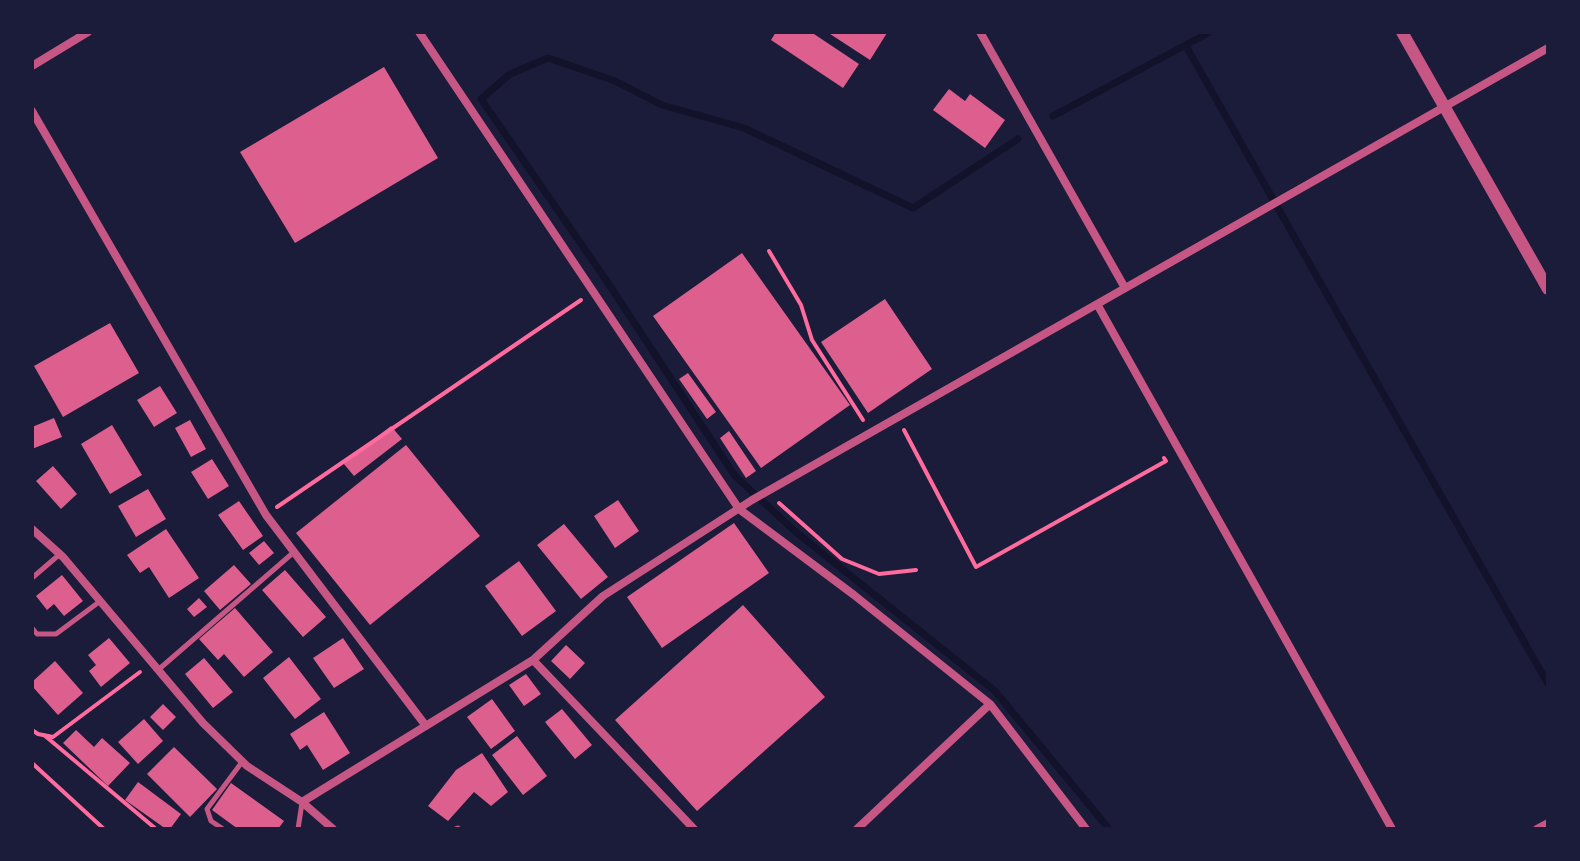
<!DOCTYPE html>
<style>
body{margin:0}
#map{position:relative;width:1580px;height:861px;overflow:hidden;background:#1b1b3a;font-family:Manrope,sans-serif}
canvas{display:block}
.frame{position:absolute;inset:0;border:34px solid #1b1b3a;pointer-events:none}
</style>
<div id="map">
<canvas width="1580" height="861"></canvas>
<div class="frame"></div>
</div>
<script>
const ctx = document.querySelector('canvas').getContext('2d');
ctx.lineJoin = 'round';
function stroke(path, color, width, dash) { ctx.strokeStyle = color; ctx.lineWidth = width; ctx.lineCap = dash ? 'butt' : 'round'; ctx.setLineDash(dash || []); ctx.stroke(path); }
function paint(path, color) { ctx.fillStyle = color; ctx.fill(path, 'evenodd'); }
stroke(new Path2D(`
 M1186 46 1548 684
 M1053 116 1210 32
 M1018 139 913 208 744 128 662 105 615 81 548 58 510 74 481 99 606 280 735 476 797 533 995 691 1109 829`), '#12122b', 7);
paint(new Path2D(`
 M776 32H811L859 64 843 88 771 40Z
 M827 32H885L887 33 870 60Z
 M384 67 438 158 295 243 240 152Z
 M949 89 965 101 970 94 1005 120 985 148 933 110Z
 M742 253 850 405 761 468 653 316Z
 M885 299 932 369 868 413 821 342Z
 M110 323 139 373 63 417 34 366Z
 M688 373 716 412 707 419 679 379Z
 M160 386 177 413 154 427 137 400Z
 M54 418 62 437 32 449V427Z
 M190 420 206 449 191 457 175 428Z
 M112 425 142 475 110 494 81 444Z
 M391 426 402 439 354 476 343 463Z
 M729 431 756 471 746 478 720 438Z
 M406 445 480 536 370 625 296 533Z
 M212 459 229 486 208 499 191 472Z
 M53 466 77 494 61 509 36 481Z
 M148 489 166 519 136 537 118 506Z
 M618 500 639 531 615 548 594 516Z
 M239 501 263 536 243 550 218 515Z
 M734 523 769 573 662 648 627 597Z
 M564 524 608 577 581 599 537 545Z
 M166 529 199 578 169 598 149 567 140 573 127 555Z
 M264 541 274 553 259 565 249 553Z
 M519 561 556 611 522 636 485 586Z
 M234 565 251 584 220 610 204 591Z
 M285 570 326 617 303 637 262 590Z
 M62 575 83 601 64 616 54 604 47 610 36 596Z
 M199 598 207 607 194 617 187 609Z
 M743 605 825 697 697 811 615 720Z
 M235 608 273 652 244 677 224 654 218 660 199 639Z
 M109 638 130 663 101 687 89 671 96 665 88 655Z
 M343 638 364 669 334 688 313 658Z
 M566 645 585 663 570 679 551 661Z
 M289 657 321 699 295 719 263 678Z
 M204 658 233 692 213 708 185 674Z
 M55 661 83 693 58 715 32 686V682Z
 M526 674 541 694 524 706 509 685Z
 M492 699 515 731 491 749 467 717Z
 M163 704 176 717 163 730 150 717Z
 M562 709 592 745 575 759 545 722Z
 M324 712 350 753 323 770 307 745 300 750 290 734Z
 M144 719 163 741 138 764 118 742Z
 M76 730 94 747 102 738 130 763 108 786 63 743Z
 M517 736 547 776 523 795 492 755Z
 M174 747 217 789 190 817 147 774Z
 M482 753 508 792 491 806 474 792 448 821 428 806 456 770Z
 M138 782 181 814 170 829H166L125 800Z
 M231 783 284 821 278 829H238L212 810Z`), '#dd5f8e');
stroke(new Path2D(`
 M769 251 801 305 812 340 863 420
 M904 430 976 567 1166 461 1164 458
 M779 503 842 559 879 574 916 570
 M277 507 581 300
 M32 730 38 734 53 737 140 672
 M44 735 156 829
 M32 763 104 829`), '#ff6b9d', 4);
stroke(new Path2D(`
 M32 578 60 554
 M32 628 37 634H56L99 602
 M158 670 294 552
 M223 829 211 821 207 809 242 762
 M298 829 302 803
 M455 829 458 828`), '#c65784', 5);
stroke(new Path2D(`
 M419 32 739 509 854 595 990 704 1086 829
 M980 32 1125 288
 M32 66 88 32
 M32 111 266 515 426 726
 M1097 304 1392 829
 M32 529 63 557 203 723 247 766 302 802 333 829
 M533 660 694 829
 M302 802 533 660 603 596 752 500 1548 48
 M857 829 990 704
 M1537 829 1548 823`), '#c65784', 8);
stroke(new Path2D(`
 M1402 32 1548 289`), '#c65784', 12);
</script>
